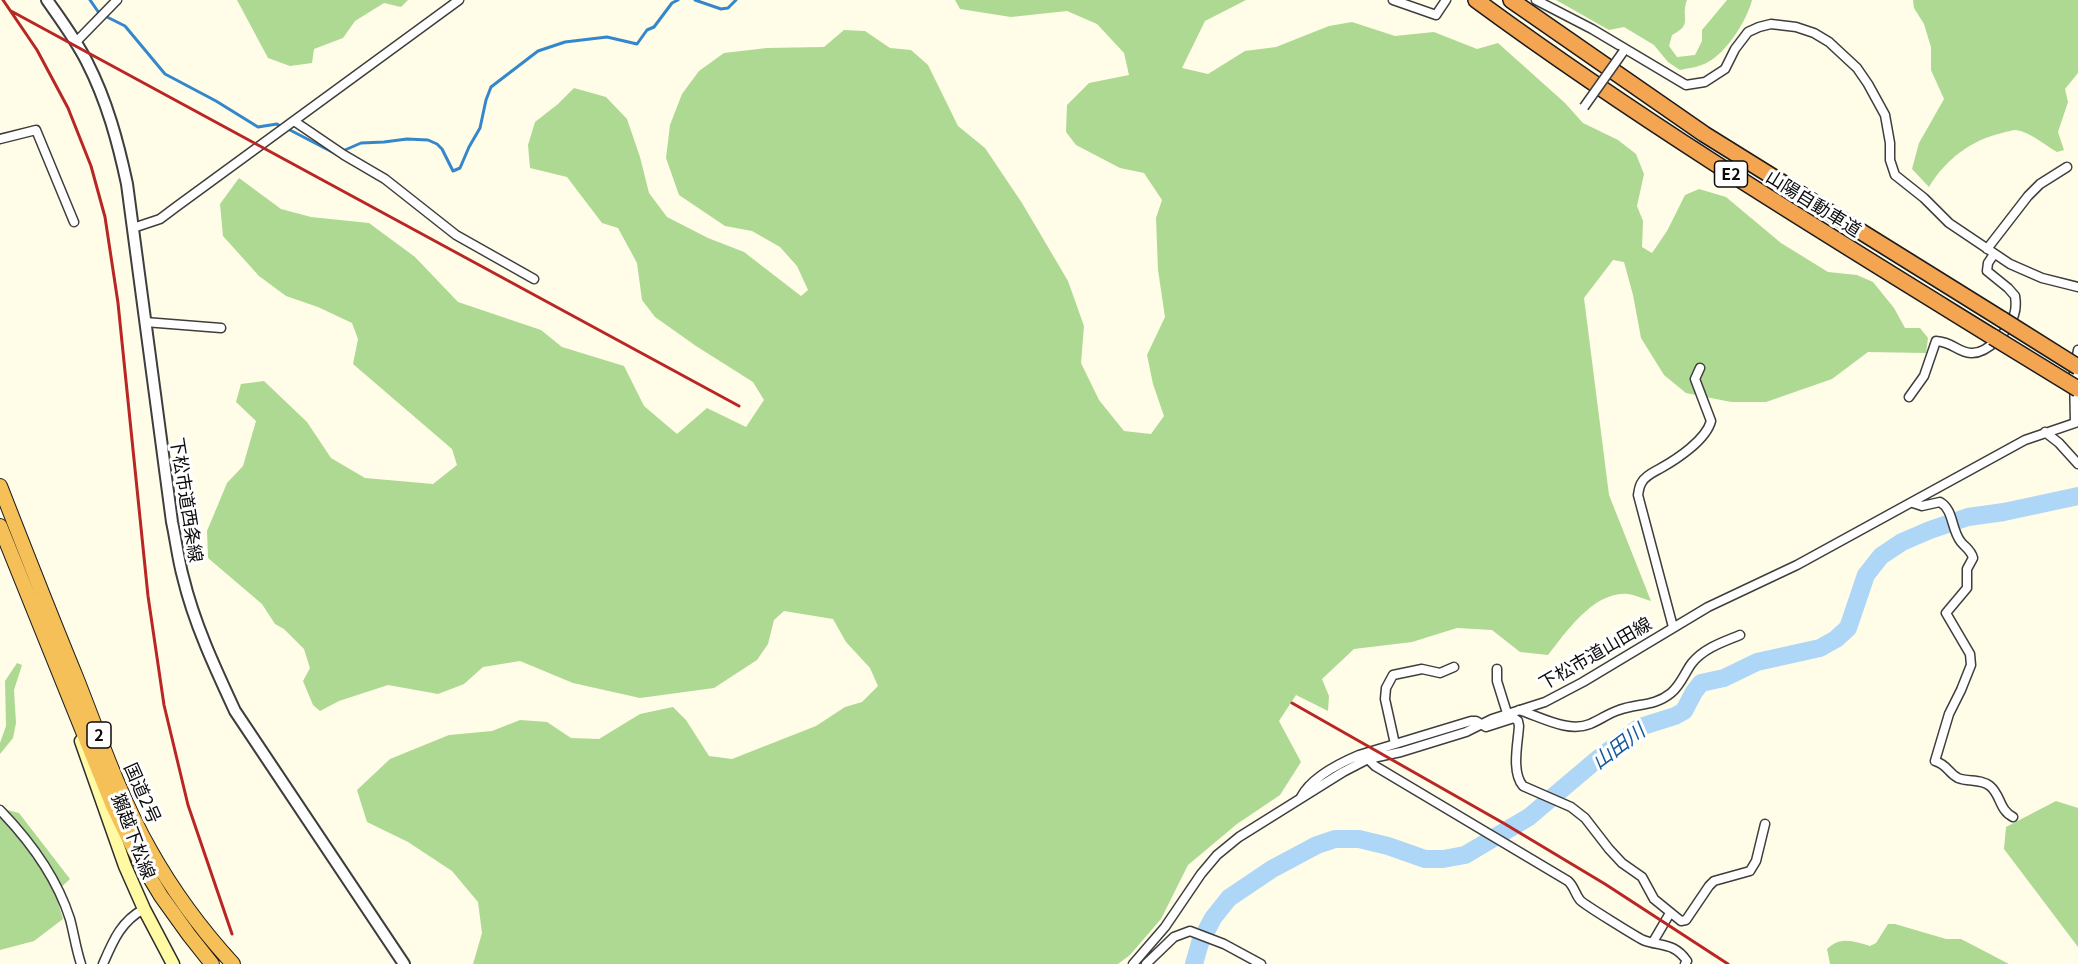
<!DOCTYPE html>
<meta charset="utf-8">
<style>
body{margin:0}
canvas{display:block;background:#fffce8}
</style>
<canvas width="2078" height="964"></canvas>
<script>
const ctx = document.querySelector('canvas').getContext('2d');
ctx.lineJoin = 'round';
function paint(path, color) { ctx.fillStyle = color; ctx.fill(path, 'evenodd'); }
function stroke(path, color, width, dash) { ctx.strokeStyle = color; ctx.lineWidth = width; ctx.lineCap = dash ? 'butt' : 'round'; ctx.setLineDash(dash || []); ctx.stroke(path); }
function write(font, color, halo, rows, align = 'center') {
  ctx.font = font + ' Georgia,"Noto Sans JP",serif'; ctx.lineWidth = 6; ctx.setLineDash([]); ctx.textBaseline = 'middle'; ctx.strokeStyle = halo; ctx.fillStyle = color; for (const [text, x, y, turn = 0] of rows) {
    ctx.save(); ctx.translate(x, y); ctx.rotate((+turn || 0) * Math.PI / 180); ctx.textAlign = isNaN(turn) ? turn : align; if (halo) ctx.strokeText(text, 0, 0); ctx.fillText(text, 0, 0); ctx.restore();
  }
}
paint(new Path2D(`
 M237 0H408L401 7 384 3 355 21 343 38 314 49 312 63 290 66 268 58Z
 M955 0H1246L1205 21 1182 68 1208 74 1245 51 1276 47 1329 26 1352 22 1395 36 1434 32 1477 49 1498 43 1565 103 1583 123 1618 140 1636 154 1644 174 1637 206 1643 221 1642 247 1652 253 1667 231 1685 195 1699 189 1726 197 1781 243 1828 272 1857 275 1873 282 1894 308 1905 328H1920L1928 338 1926 353 1868 352 1832 379 1766 402H1731L1686 393 1664 375 1641 338 1633 295 1624 262 1613 260 1584 298 1609 495 1651 601C1644 599 1636 595 1628 594 1594 591 1567 631 1548 655L1520 652 1492 630 1457 628 1412 642 1354 649 1322 679 1329 696 1328 711 1296 695 1279 721 1301 762 1280 795 1237 824 1188 865 1161 919 1130 955 1118 964H473L482 933 478 902 452 871 408 842 367 822 357 790 390 759 449 735 492 731 520 720 547 722 571 738 599 739 640 714 673 707 686 720 709 756 732 759 816 726 845 707 862 702 878 686 870 668 846 642 833 619 784 611 774 620 768 644 757 660 714 688 640 698 573 683 520 661 483 667 464 684 438 694 388 685 339 701 320 711 313 705 303 681 310 668 304 649 284 629 275 624 262 604 208 558 207 531 227 483 243 466 256 421 236 402 241 384 264 381 307 422 331 458 365 478 433 484 457 465 452 449 353 364 358 339 352 323 318 307 286 296 259 276 223 236 220 204 239 178 281 209 311 217 369 223 415 257 458 302 541 330 562 347 624 366 644 406 677 434 707 408 746 427 764 400 753 382 696 346 655 317 642 300 637 263 618 228 602 223 567 177 530 168 528 145 535 122 558 104 574 88 606 97 627 119 640 157 649 193 667 217 708 238 744 252 801 296 808 290 797 266 780 247 752 231 725 226 679 195 666 158 670 125 682 94 699 71 724 53 767 48 824 47 844 30 865 31 890 48 911 50 928 65 958 126 985 148 1022 203 1068 281 1084 326 1081 363 1099 400 1124 431 1151 434 1164 416 1153 384 1147 355 1165 317 1158 270 1156 218 1162 200 1144 173 1120 168 1076 145 1066 132 1067 105 1089 83 1129 75 1124 53 1097 24 1067 11 1011 17 960 9Z
 M1556 0H1687C1680 18 1694 24 1672 35L1669 46 1677 57 1695 55 1702 41V30L1727 0H1752C1747 20 1727 52 1708 62 1700 67 1689 68 1680 70L1668 62 1654 45 1624 27 1609 30Z
 M1913 0H2078V73L2065 89 2068 102 2058 132 2064 150 2057 152C2045 145 2030 132 2016 130 2012 130 2006 132 2002 133 1971 140 1945 160 1929 187L1912 169 1919 143 1944 99 1931 70V47L1924 24 1914 8Z
 M17 663 22 665 14 690 16 723 13 738 0 754V743L6 726 5 681Z
 M2056 801 2078 808V947L2004 849 2006 827Z
 M0 808 19 813 70 879 55 893 63 919 34 941 0 950Z
 M1888 924H1895L1946 939H1961L2009 964H1830L1827 949C1840 936 1854 941 1870 946L1876 943Z`), '#aed993');
stroke(new Path2D(`
 M90 0 99 13 125 26 165 74 216 101 258 127 277 124 280 126
 M695 0 721 9 728 8 736 0
 M290 130 336 154
 M345 150 361 143 384 142 407 139 428 140 437 144 442 149 453 171 460 168 469 147 480 128 486 100 491 87 538 51 565 42 607 37 637 44 647 30 654 27 672 3 678 0`), '#3587cc', 3);
stroke(new Path2D(`
 M1194 964 1200 943 1213 918 1229 898 1272 869 1317 845 1335 839H1359L1388 846 1425 859H1443L1465 855 1529 817 1594 762 1640 727 1675 716 1684 711 1694 692 1701 683 1724 678 1757 662 1820 648 1836 639 1848 628 1866 575 1881 556 1902 542 1930 530 1968 517 2004 512 2078 496`), '#aed6f6', 18);
const minor = new Path2D(`
 M1393 0 1436 15 1446 0
 M1536 0 1592 29 1686 85 1705 82 1725 69 1735 49 1748 32 1759 27 1771 24 1796 27 1814 33 1829 42 1857 68 1868 84 1885 115 1890 143V160L1895 175 1924 198 1949 223 2010 264 2042 278 2078 287
 M76 42 117 0
 M294 121 344 155 385 179 456 235 534 279
 M0 139 36 130 74 222
 M133 228 160 219 176 207 459 0
 M1987 249 2028 196 2040 184 2067 167
 M145 322 221 328
 M1909 397 1924 376 1936 341C1953 342 1957 352 1971 353 1988 354 2009 330 2014 315 2016 309 2016 302 2015 296L2008 288 1987 271 1988 263 1994 254
 M2075 423 2074 373 2078 350
 M2045 432 2059 443 2078 464
 M1913 503 1922 506 1940 502C1954 510 1951 530 1961 542 1966 548 1971 550 1973 558L1967 569V588L1946 613 1970 654 1971 665 1961 690 1949 714 1935 761C1948 765 1948 773 1958 778 1968 782 1982 779 1990 786 2001 795 1999 810 2013 817
 M1673 627 1638 495C1639 490 1639 486 1642 482 1646 475 1654 472 1661 468 1677 459 1706 440 1711 421L1695 379 1700 368
 M1497 669V681L1507 713
 M1519 710C1541 717 1568 733 1590 724 1600 720 1609 713 1619 710 1637 703 1654 707 1671 693 1681 685 1685 672 1692 663 1704 648 1723 642 1740 635
 M1395 744 1385 699 1386 688 1393 675 1422 669 1440 673 1454 667
 M1368 759 1375 766 1568 881C1574 886 1575 894 1580 900 1583 904 1637 937 1643 940 1661 947 1674 942 1687 961L1685 964
 M1301 797C1311 778 1340 763 1359 755L1471 721H1476L1486 727 1514 718 1518 721 1519 726C1518 743 1511 772 1523 786L1571 807 1585 818 1609 849 1622 863 1642 877 1654 899 1681 921 1686 920 1709 886 1714 881 1750 871 1756 861 1765 824
 M0 810C29 840 57 878 70 919 74 934 76 949 81 964
 M1653 942 1670 913
 M103 964C113 941 121 921 144 909
 M1133 964 1165 927 1201 874 1217 855 1239 837 1343 772 1368 759 1401 752 1466 732 1492 719 1545 702 1583 682 1708 607 1797 565 2025 440 2078 422
 M1146 964 1174 937 1190 931 1224 944 1261 964`);
const tertiary = new Path2D(`
 M47 0C61 20 76 40 87 62 107 101 118 142 127 184L172 522C176 540 178 559 183 577 194 623 215 668 235 711L404 964`);
const secondary = new Path2D(`
 M81 741 125 866 144 909 173 964`);
const trunk = new Path2D(`
 M0 486C25 550 50 614 76 677 99 735 119 795 150 850 173 891 201 929 233 964
 M0 526 113 806 138 858 161 896 189 935 212 964`);
const motorway = new Path2D(`
 M1476 0C1642 122 1818 229 1993 337
 M1511 0 1704 134 2003 320`);
stroke(minor, '#3e3e3e', 11);
stroke(tertiary, '#3e3e3e', 14);
stroke(secondary, '#2d2d2d', 15);
stroke(trunk, '#1c1c1c', 16);
stroke(motorway, '#1c1c1c', 18);
stroke(minor, '#fff', 8);
stroke(tertiary, '#fff', 10);
stroke(secondary, '#fffaa3', 12);
stroke(trunk, '#f6c058', 14);
stroke(motorway, '#f4a551', 15);
stroke(new Path2D(`
 M3 0 37 50 68 108 91 166 105 217 118 303 148 596 164 705 188 805 232 934
 M11 11 739 406
 M1292 703 1505 824 1605 884 1728 964`), '#b92624', 3);
const minorBridge = new Path2D(`
 M1584 107 1623 52`);
const motorwayBridge = new Path2D(`
 M2003 320 2078 367
 M1993 337 2078 389`);
stroke(minorBridge, '#3e3e3e', 11, []);
stroke(motorwayBridge, '#1c1c1c', 18, []);
stroke(minorBridge, '#fff', 8);
stroke(motorwayBridge, '#f4a551', 15);
for (const [x, y, w] of [
 [1731,174,33],
 [99,735,24]
]) { const box = new Path2D(); box.roundRect(x - w / 2, y - 13, w, 26, 4.5); ctx.fillStyle = '#fff'; ctx.fill(box); stroke(box, '#0b0b0b', 1.5); }
write('bold 16px', '#0b0b0b', null, [
 ["E2",1731,174],
 ["2",99,735]
]);
write('18px', '#0b0b0b', '#fff', [
 ["山陽自動車道",1814,203,32],
 ["下松市道西条線",187,500,81],
 ["下松市道山田線",1595,653,-30],
 ["国道2号",143,793,66],
 ["獺越下松線",134,836,69]
]);
write('italic 20px', '#16599a', '#fff', [
 ["山田川",1618,746,-37]
]);
</script>
